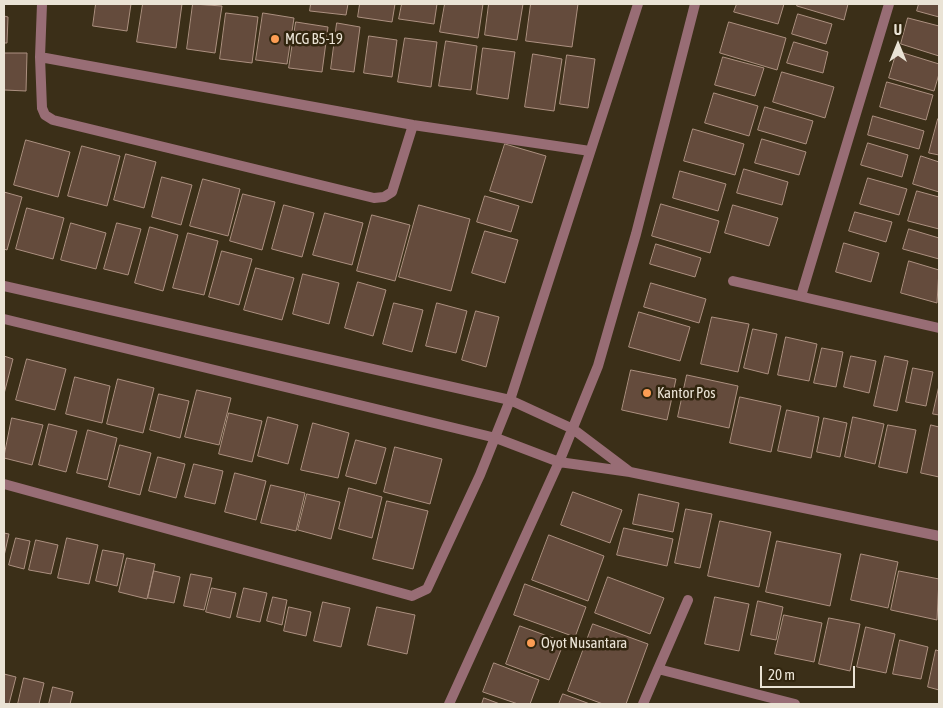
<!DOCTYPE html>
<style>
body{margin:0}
#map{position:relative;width:943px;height:708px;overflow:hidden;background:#3b2f18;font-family:"Asap Condensed",sans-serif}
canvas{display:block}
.frame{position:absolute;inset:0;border:5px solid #eae3d5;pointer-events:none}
.north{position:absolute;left:873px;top:20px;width:50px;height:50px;-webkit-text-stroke:4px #31250e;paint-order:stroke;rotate:0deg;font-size:14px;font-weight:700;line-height:20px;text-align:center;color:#eae3d5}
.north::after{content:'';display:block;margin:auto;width:18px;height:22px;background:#eae3d5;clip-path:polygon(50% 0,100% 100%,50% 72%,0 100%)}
.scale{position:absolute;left:760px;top:666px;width:95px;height:22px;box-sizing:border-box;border:2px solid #eae3d5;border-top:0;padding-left:6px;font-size:15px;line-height:18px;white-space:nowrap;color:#eae3d5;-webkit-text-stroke:4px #31250e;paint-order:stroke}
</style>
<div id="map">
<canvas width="943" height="708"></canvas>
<div class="frame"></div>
<div class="north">U</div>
<div class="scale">20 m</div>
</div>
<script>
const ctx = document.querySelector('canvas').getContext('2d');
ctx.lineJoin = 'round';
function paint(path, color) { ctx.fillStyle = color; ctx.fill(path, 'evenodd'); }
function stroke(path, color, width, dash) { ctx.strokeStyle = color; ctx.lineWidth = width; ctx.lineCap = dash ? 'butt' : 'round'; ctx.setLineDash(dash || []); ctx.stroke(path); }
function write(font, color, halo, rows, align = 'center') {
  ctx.font = font + ' "Asap Condensed",sans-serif'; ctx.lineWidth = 5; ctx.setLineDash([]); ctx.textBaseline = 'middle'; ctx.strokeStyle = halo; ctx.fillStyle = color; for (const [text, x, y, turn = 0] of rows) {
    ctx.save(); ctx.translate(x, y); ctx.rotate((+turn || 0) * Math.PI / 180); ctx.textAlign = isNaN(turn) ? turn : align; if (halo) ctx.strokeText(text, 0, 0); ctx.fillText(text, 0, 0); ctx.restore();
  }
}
const building = new Path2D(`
 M96 4H131L127 31 93 26Z
 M143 4H182L176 48 137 42Z
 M193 4 222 6 215 53 187 49Z
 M311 4H348L346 15 310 11Z
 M360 4H395L392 22 358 17Z
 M402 4H437L434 24 399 19Z
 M445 4H483L478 38 440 32Z
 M489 4H523L517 40 485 35Z
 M531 4H578L572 47 526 41Z
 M737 4H784L778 24 734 12Z
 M798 4H848L844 20 797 6Z
 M919 4H939V17L917 11Z
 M226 13 258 17 252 63 220 59Z
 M263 13 294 18 287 64 256 60Z
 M798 14 832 24 826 44 792 34Z
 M4 16 8 17 7 43H4Z
 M908 18 939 26V56L901 44Z
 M296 22 328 27 322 72 289 68Z
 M729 22 786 38 777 70 720 53Z
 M337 23 360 27 354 72 331 69Z
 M369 36 397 40 392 77 364 73Z
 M405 38 437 42 431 87 398 82Z
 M446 41 477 46 471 90 439 86Z
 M794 42 828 52 823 73 787 63Z
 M483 48 515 52 508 99 477 94Z
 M897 51 939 64V74L934 91 889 78Z
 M4 53H27L26 91 4 90Z
 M533 54 562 59 554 111 525 107Z
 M567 55 595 59 588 108 560 104Z
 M723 57 764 68 755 96 715 85Z
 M782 72 834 87 825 118 773 102Z
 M887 82 933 95 926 120 880 107Z
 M714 93 758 106 749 136 705 123Z
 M765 107 813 121 806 144 758 130Z
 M873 116 924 131 919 149 868 135Z
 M938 119 939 120V155L929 153Z
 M693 129 744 144 735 175 684 161Z
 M762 139 806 152 799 175 755 163Z
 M26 140 70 152 58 197 14 185Z
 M868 143 908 155 902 177 861 165Z
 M505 144 546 156 532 203 490 191Z
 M82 146 120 156 107 206 68 196Z
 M126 154 156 162 144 208 114 200Z
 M921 156 939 162V192L913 184Z
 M744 169 788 182 782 205 737 193Z
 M680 171 726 184 718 211 673 198Z
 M162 177 192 185 181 225 152 217Z
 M868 178 907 189 899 215 860 204Z
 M203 179 240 189 228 236 190 226Z
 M917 191 939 197V229L908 221Z
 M4 192 22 197 7 250 4 249Z
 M243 194 275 202 262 250 230 241Z
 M485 196 519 206 511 232 477 222Z
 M661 204 719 221 710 253 652 236Z
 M284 205 314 213 302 257 272 249Z
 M419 205 470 219 451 291 399 277Z
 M733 205 778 218 769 246 725 233Z
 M27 208 64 218 53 259 16 249Z
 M855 212 892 222 886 242 849 231Z
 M325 213 363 223 352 265 313 255Z
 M372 215 410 225 395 281 357 271Z
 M71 223 106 233 96 269 61 260Z
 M117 223 141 229 128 275 104 269Z
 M150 227 178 235 163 291 135 283Z
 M909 229 939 238V259L903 249Z
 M485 231 518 240 505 283 472 273Z
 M188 233 218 241 204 295 173 288Z
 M844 243 879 253 871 282 836 272Z
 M656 244 701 258 695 277 650 264Z
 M222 251 252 259 239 305 209 297Z
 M909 261 939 270 937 303 901 293Z
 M256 268 294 278 282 320 244 310Z
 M303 274 339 283 329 324 293 314Z
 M358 282 386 290 373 336 345 328Z
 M651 283 706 299 699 323 644 307Z
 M394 303 423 310 412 352 383 344Z
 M437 303 467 311 456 353 426 346Z
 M476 311 499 317 486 367 462 360Z
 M639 312 690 327 680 361 629 347Z
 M712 317 749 324 738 372 701 364Z
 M753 329 777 334 768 374 744 368Z
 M786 337 817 344 809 381 778 375Z
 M822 348 843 352 836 387 814 383Z
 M4 356 13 359 4 394Z
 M851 356 876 361 869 393 844 387Z
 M885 356 908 361 897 411 874 406Z
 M27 359 66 369 55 410 16 400Z
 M913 368 933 372 926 406 906 402Z
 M631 370 676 379 667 420 622 410Z
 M687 375 738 386 729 428 678 417Z
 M75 377 110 386 102 423 66 414Z
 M118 379 154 388 143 433 107 424Z
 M939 386V415L933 414Z
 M197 390 231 398 219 445 185 437Z
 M159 394 189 401 180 438 150 430Z
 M740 397 781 406 771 452 730 443Z
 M787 410 819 417 811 458 778 451Z
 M229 413 262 421 252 462 219 454Z
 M268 417 298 425 288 464 258 456Z
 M853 417 884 424 875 464 845 457Z
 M12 418 43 425 32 465 4 458Z
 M824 418 847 423 840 457 817 452Z
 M313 423 349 433 338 478 301 470Z
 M49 424 77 431 66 472 39 465Z
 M888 425 916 430 907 473 879 467Z
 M931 425 939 427V477L921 473Z
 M88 430 117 438 107 480 77 473Z
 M356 440 386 448 376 484 346 476Z
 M120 445 151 453 140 495 109 487Z
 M395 447 442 459 430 504 384 492Z
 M158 457 185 464 176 498 149 491Z
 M194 464 223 471 215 504 185 497Z
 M235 473 266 481 256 520 225 512Z
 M271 485 305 493 296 531 261 523Z
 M349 488 382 497 372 538 339 529Z
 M573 492 622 510 610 543 561 525Z
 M307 494 340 502 331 539 298 530Z
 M639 494 679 503 673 532 633 524Z
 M387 501 428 511 413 569 373 559Z
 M686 509 712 514 700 568 675 563Z
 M720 521 771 532 759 587 708 576Z
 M624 528 673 539 667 566 617 555Z
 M4 533 9 534 4 556Z
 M549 535 604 556 588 601 532 580Z
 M16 538 30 541 24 569 9 565Z
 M67 538 98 545 89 584 58 578Z
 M36 540 58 545 51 574 29 570Z
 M777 541 841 554 830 606 766 592Z
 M103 550 124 554 117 586 96 581Z
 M861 554 898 562 888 608 851 600Z
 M127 558 155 564 147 599 119 592Z
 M154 571 180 577 174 603 148 598Z
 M899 571 939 579 937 620 891 610Z
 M191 574 212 578 204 610 184 606Z
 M608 577 664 598 650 634 595 613Z
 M525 584 586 607 575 637 514 615Z
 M212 588 236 593 230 618 206 612Z
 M244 588 267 593 260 622 237 617Z
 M273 597 287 600 282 625 267 621Z
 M715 597 749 604 739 651 705 644Z
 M758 601 783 607 776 640 751 635Z
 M323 602 350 608 341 647 314 641Z
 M289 607 311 612 306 636 284 631Z
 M377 607 415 615 407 654 368 645Z
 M784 615 822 623 814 662 775 654Z
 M829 618 860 624 850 671 819 664Z
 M593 624 648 644 626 704H603L568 691Z
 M520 626 564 642 549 680 506 664Z
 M866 627 895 634 886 673 857 667Z
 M900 640 928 647 921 679 893 674Z
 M936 650 939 651V690L928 687Z
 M494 663 539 680 530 704H518L483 692Z
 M4 674 16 677 9 704H4Z
 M24 678 44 683 39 704H18Z
 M53 687 73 692 70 704H49Z
 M563 694 590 704H559Z
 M484 698 500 704H482Z`);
paint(building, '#644b3c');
stroke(building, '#ac9080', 1);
stroke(new Path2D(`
 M42 4 40 57 42 108 45 115 53 120 374 198 384 197 392 192 413 125
 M40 57 413 125 590 151
 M733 281 939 328
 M4 286 510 400 573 429 630 472 559 462 496 438 4 319
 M801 296 889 4
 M630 472 939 536
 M4 484 412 596 427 589 480 475 510 400 638 4
 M658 669 688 600
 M449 704 559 462 598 366 636 234 695 4
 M643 704 658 669 795 704`), '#986d75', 10);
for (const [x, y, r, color] of [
 [275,39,5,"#fc9d54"],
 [647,393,5,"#fc9d54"],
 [531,643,5,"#fc9d54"]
]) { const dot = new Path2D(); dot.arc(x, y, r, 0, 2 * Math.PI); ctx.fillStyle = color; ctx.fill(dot); stroke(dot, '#31250e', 2); }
write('15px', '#eae3d5', '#31250e', [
 ["MCG B5-19",285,39],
 ["Kantor Pos",657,393],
 ["Oyot Nusantara",541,643]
], 'left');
</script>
